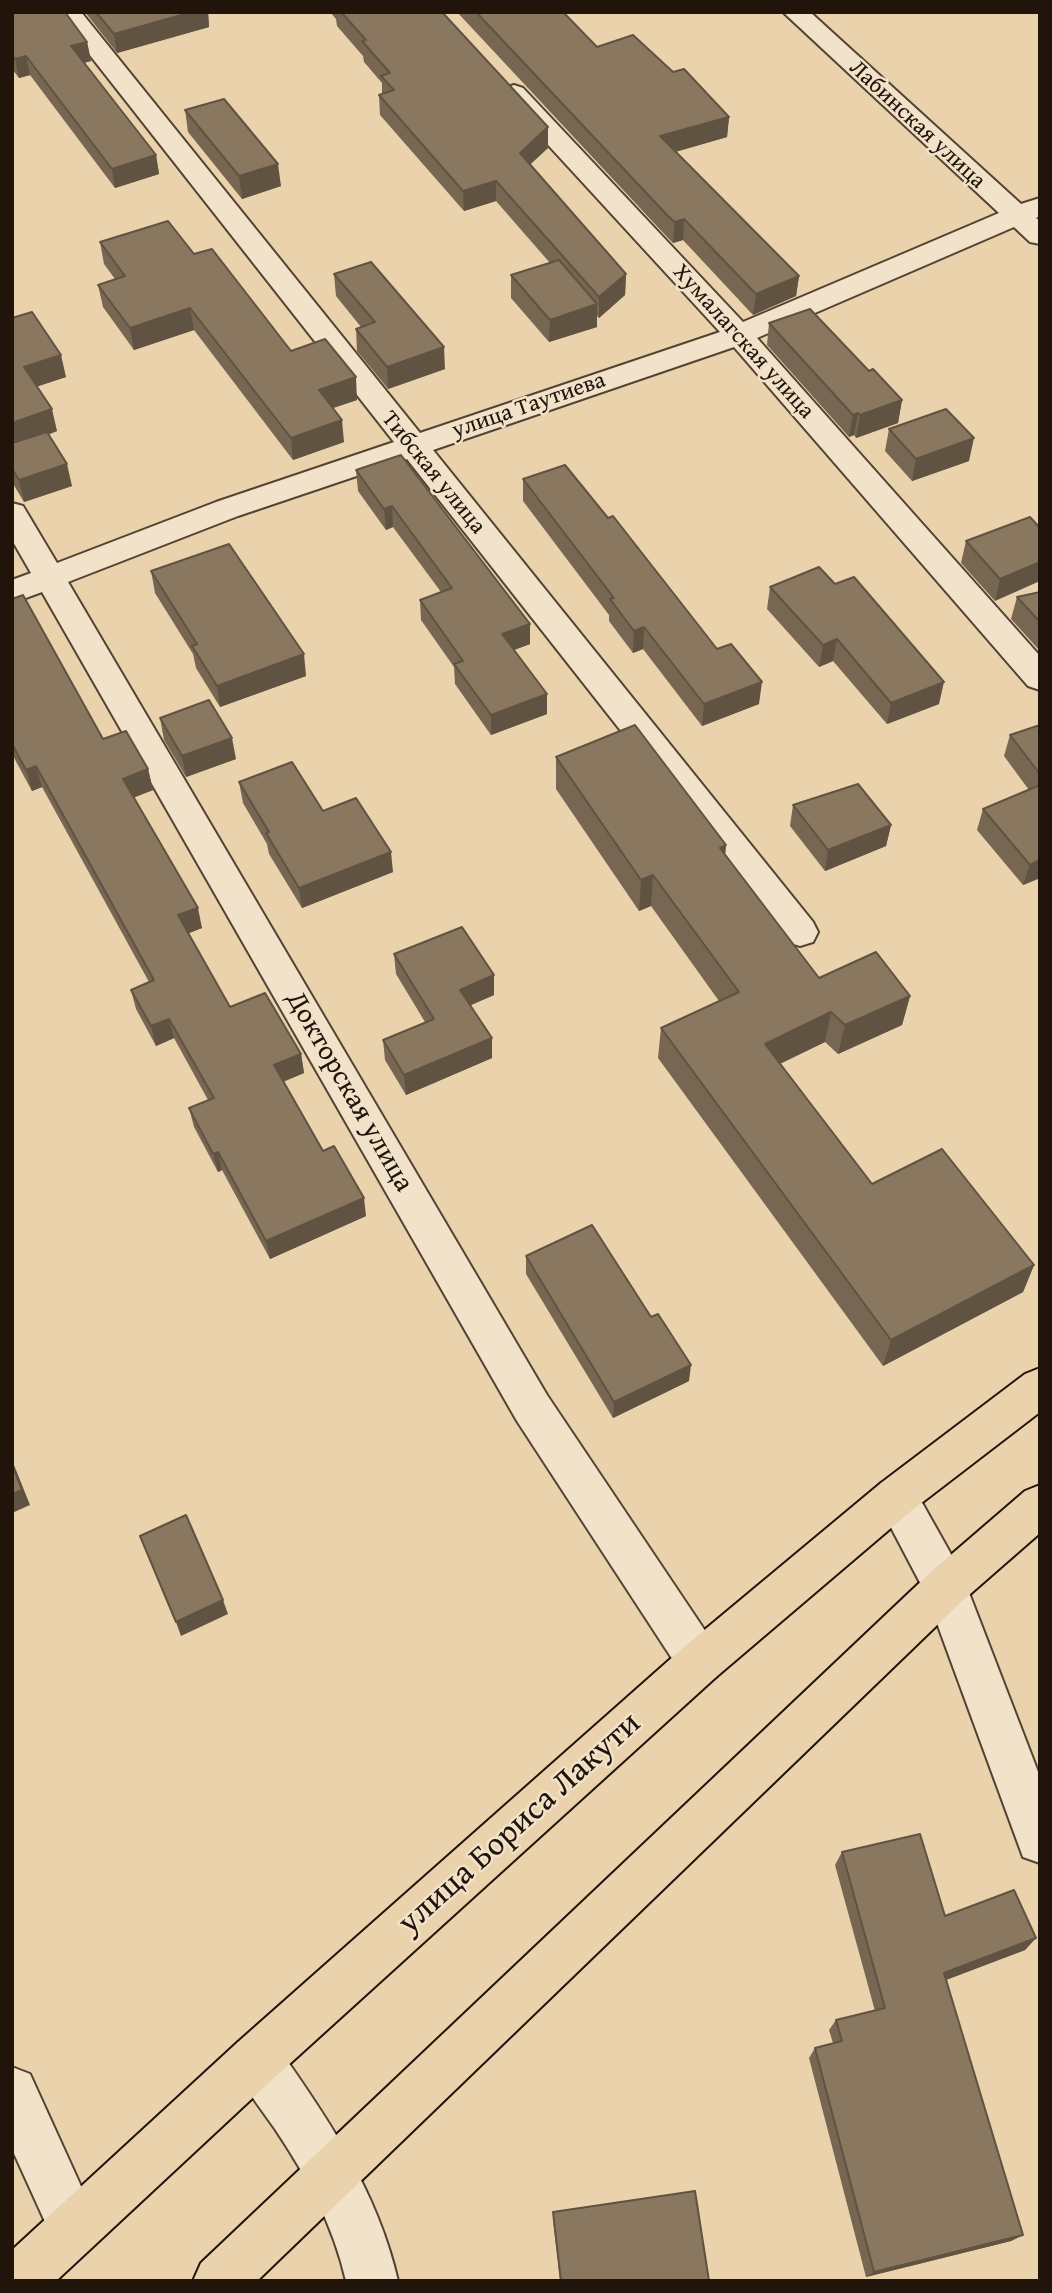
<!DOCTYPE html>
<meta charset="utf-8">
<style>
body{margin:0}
#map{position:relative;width:1052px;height:2293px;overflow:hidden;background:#e9d2ac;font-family:"Gentium Book Plus",serif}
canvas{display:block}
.frame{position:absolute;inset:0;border:14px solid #20140b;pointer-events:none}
</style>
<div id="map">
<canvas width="1052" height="2293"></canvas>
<div class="frame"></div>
</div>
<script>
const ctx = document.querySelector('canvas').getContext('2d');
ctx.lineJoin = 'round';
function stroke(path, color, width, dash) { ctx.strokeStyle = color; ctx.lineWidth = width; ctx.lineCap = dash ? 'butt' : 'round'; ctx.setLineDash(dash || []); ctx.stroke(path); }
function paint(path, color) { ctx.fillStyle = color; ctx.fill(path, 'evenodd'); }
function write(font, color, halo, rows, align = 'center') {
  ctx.font = font + ' "Gentium Book Plus",serif'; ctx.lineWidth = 5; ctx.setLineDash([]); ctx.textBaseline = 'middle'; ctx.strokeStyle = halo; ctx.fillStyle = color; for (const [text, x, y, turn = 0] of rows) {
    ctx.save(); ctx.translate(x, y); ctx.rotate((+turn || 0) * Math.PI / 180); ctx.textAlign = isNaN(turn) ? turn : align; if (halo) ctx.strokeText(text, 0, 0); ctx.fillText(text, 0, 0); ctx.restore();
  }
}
const minor = new Path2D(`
 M56 12H81L420 433 720 332 505 98 501 93 505 88 514 85 523 88 743 322 999 213 783 12H810L1021 204 1040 198V216L1036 218 1040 221V244L1030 242 1014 227 757 338 1040 656V690L1028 686 734 347 433 450 813 922 818 932 813 942 800 946 787 942 407 459 238 516 68 582 547 1395 716 1647 722 1662 716 1677 700 1684 684 1677 517 1421 42 592 12 603V580L31 573 12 540V503L23 506 57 563 216 502 394 442Z
 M896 1477 911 1483 961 1572 1040 1777V1863L1023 1857 927 1596 875 1497 881 1483Z
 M256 2035 274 2042C327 2117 377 2190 398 2281H346C333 2224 307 2177 275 2129 259 2106 242 2085 231 2060L238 2042Z
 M12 2067 30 2074 100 2228 92 2246 74 2254 56 2246 12 2149Z`);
const major = new Path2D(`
 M1040 1368V1412L911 1511 716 1677 274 2078 56 2281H12V2250L238 2042 684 1647 881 1483 1025 1374Z
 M1040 1485V1533L961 1602 257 2281H193L201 2263 931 1572 1025 1491Z`);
stroke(minor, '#524433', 4);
stroke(major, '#20140b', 4);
paint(minor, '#f1e2c9');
paint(major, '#e9d2ac');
paint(new Path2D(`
 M12 12 87 42 91 61 84 63 156 155 159 174 115 188 30 75 19 78 12 69Z
 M85 12H208L209 27 117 53Z
 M330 12H442L548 148 530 164 626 274 625 295 599 318 597 316V327L549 342 511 298V275L550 263 496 201 464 211 380 115 379 95 382 94V83L364 62 363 56 337 26 336 19Z
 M457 12H563L597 47 673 72 729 117 727 137 675 152 799 276 796 296 753 315 683 240 673 243 667 237Z
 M185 110 281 186 242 199 188 132Z
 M100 242 194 254 291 351 357 400 333 408 344 442 293 460 194 330 134 350 103 307 98 285 115 279 104 264Z
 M334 274 445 369 388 389 357 351 356 329 361 327 336 296Z
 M12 318 66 377 37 386 57 431 48 435 72 486 24 502 12 482V443H14L12 439Z
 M769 323 869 371 902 400 898 423 856 438 854 435 849 437 767 345Z
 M889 429 969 461 912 481 885 451Z
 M356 470 530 644 514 650 547 714 491 735 455 684 454 667 421 620 420 600 441 592 393 527 386 530 358 491Z
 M523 479 608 518 759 704 702 726 643 649 633 653 609 621V615L523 501Z
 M1030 517 995 601 961 563 966 541Z
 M151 571 306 676 220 707 196 668 193 654 155 593Z
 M770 587 939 704 887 724 833 661 819 667 767 609Z
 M1040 592V651L1011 619 1017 597Z
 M12 599 103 739 148 769 153 790 134 797 202 928 188 933 230 1007 301 1054 304 1073 283 1082 323 1151 366 1216 270 1259 222 1170 218 1172 194 1127 189 1108 208 1100 174 1038 156 1046 136 1009 131 990 149 982 42 787 32 791 12 754Z
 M160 718 236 759 186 777 164 740Z
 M1040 725V878L1023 885 977 830 983 809 1029 790 1004 756 1010 735Z
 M556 757 726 845 725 855 819 978 910 996 902 1025 838 1054 825 1042 780 1064 872 1184 1034 1265 1023 1292 883 1366 658 1058 661 1028 719 1001 651 906 639 911 556 789Z
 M239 782 323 811 393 872 302 908 269 854 267 844 243 803Z
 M793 805 891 825 886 846 825 871 790 826Z
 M394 954 494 975V995L470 1005 492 1058 406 1095 385 1060 383 1040 425 1022 396 974Z
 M526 1256 689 1381 613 1418 526 1274Z
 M842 1852 945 1916 1036 1938 1025 1950 946 1980 1023 2235 1011 2241 866 2277 809 2058 815 2048 833 2043 829 2030 836 2020 875 2011 835 1865Z
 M553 2212 709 2281H560L553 2219Z`), '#766652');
paint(new Path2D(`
 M192 12H208L209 27 117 53 114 34Z
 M87 42 91 61 75 65 71 46Z
 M26 56 30 75 19 78 15 59Z
 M729 117 727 137 658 157 660 136Z
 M548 127V148L520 174V153Z
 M156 155 159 174 115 188 112 169Z
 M278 164 281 186 242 199 239 176Z
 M496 181V201L464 211 463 191Z
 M684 219 683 240 673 243 675 222Z
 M626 274 625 295 599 318V297Z
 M799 276 796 296 753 315 756 294Z
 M597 304V327L549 342 550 320Z
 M190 308 194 330 134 350 130 328Z
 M444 347 445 369 388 389 387 367Z
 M61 355 66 377 30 389 24 367Z
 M356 377 357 400 321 412 319 390Z
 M902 400 898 423 856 438 860 415Z
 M52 409 57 431 16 445 12 430V423Z
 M858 413 854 435 849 437 853 415Z
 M342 420 344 442 293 460 291 438Z
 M974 438 969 461 912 481 916 459Z
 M67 464 72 486 24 502 19 480Z
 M392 506 393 527 386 530 384 509Z
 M1040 562V581L995 601 1000 579Z
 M530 624V644L503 654 502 634Z
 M644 627 643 649 633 653 634 631Z
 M837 639 833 661 819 667 823 645Z
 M304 654 306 676 220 707 217 686Z
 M762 682 759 704 702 726 704 704Z
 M944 682 939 704 887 724 891 703Z
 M547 694V714L491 735V715Z
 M232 738 236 759 186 777 182 756Z
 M36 766 42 787 32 791 26 770Z
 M148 769 153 790 128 800 123 779Z
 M891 825 886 846 825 871 828 850Z
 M726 845 723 876 720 848Z
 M391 852 393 872 302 908 299 888Z
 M1040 860V878L1023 885 1030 865Z
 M653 875 651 906 639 911 641 880Z
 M198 908 202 928 182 936 178 915Z
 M494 975V995L460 1010V990Z
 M910 996 902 1025 838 1054 845 1025Z
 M831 1012 825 1042 760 1073 765 1044Z
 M169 1019 174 1038 156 1046 151 1026Z
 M492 1038V1058L406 1095 404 1075Z
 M301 1054 304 1073 277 1084 274 1065Z
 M218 1152 222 1170 218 1172 213 1154Z
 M364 1198 366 1216 270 1259 266 1241Z
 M1034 1265 1023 1292 883 1366 891 1340Z
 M691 1365 689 1381 613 1418 614 1402Z
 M12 1460 30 1505 12 1513Z
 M223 1600 228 1614 181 1636 176 1622Z
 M1036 1938 1025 1950 935 1984 944 1973Z
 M1023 2235 1011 2241 866 2277 874 2272Z`), '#605342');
const building = new Path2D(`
 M12 12H65L87 42 71 46 156 155 112 169 26 56 15 59 12 55Z
 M96 12H192L114 34Z
 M341 12H442L548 127 520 153 626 274 599 297 496 181 463 191 379 95 394 90 381 76 390 73 362 41 366 40Z
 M476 12H563L597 47 633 35 673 72 684 69 729 117 660 136 799 276 756 294 684 219 675 222 668 216Z
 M224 99 278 164 239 176 185 110Z
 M168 221 194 254 212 249 291 351 325 339 356 377 319 390 342 420 291 438 190 308 130 328 98 285 125 276 100 242Z
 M559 260 597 304 550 320 511 275Z
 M371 262 444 347 387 367 356 329 375 322 334 274Z
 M810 309 869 371 873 369 902 400 860 415 858 413 853 415 769 323Z
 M32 312 61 355 24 367 52 409 12 423V318Z
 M946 409 974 438 916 459 889 429Z
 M47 432 67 464 19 480 12 469V443Z
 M401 455 530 624 502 634 547 694 491 715 454 664 463 661 420 600 452 588 392 506 384 509 356 470Z
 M565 465 608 518 613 516 717 649 731 644 762 682 704 704 644 627 634 631 610 599 614 598 523 479Z
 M1030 517 1040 528V562L1000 579 966 541Z
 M229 544 304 654 217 686 192 646 197 644 151 571Z
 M819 567 835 584 854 577 944 682 891 703 837 639 823 645 770 587Z
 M1040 592V622L1017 597Z
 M23 595 103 739 126 731 148 769 123 779 198 908 178 915 230 1007 265 993 301 1054 274 1065 323 1151 334 1146 364 1198 266 1241 218 1152 213 1154 189 1108 214 1098 169 1019 151 1026 131 990 154 980 36 766 26 770 12 744V599Z
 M209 700 232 738 182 756 160 718Z
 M635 725 726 845 720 848 819 978 876 952 910 996 845 1025 831 1012 765 1044 872 1184 942 1149 1034 1265 891 1340 661 1028 739 992 653 875 641 880 556 757Z
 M1040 725V774L1010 735Z
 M292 762 323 811 356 798 391 852 299 888 266 833 269 832 239 782Z
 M858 784 891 825 828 850 793 805Z
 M1040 785V860L1030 865 983 809Z
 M462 927 494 975 460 990 492 1038 404 1075 383 1040 434 1019 394 954Z
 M592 1225 651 1317 658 1314 691 1365 614 1402 526 1256Z
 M12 1464 22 1490 12 1494Z
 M186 1515 223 1600 176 1622 140 1536Z
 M920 1834 945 1916 1014 1890 1036 1938 944 1973 1023 2235 874 2272 815 2048 842 2041 836 2020 885 2008 842 1852Z
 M695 2191 709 2281H561L553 2212Z`);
paint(building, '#89775f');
stroke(building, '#605342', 2);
write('23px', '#20140b', '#f1e2c9', [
 ["Лабинская улица",917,125,43],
 ["Хумалагская улица",743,342,48],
 ["улица Таутиева",529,406,-19],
 ["Тибская улица",433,473,51]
]);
write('28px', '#20140b', '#f1e2c9', [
 ["Докторская улица",349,1092,60]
]);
write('33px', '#20140b', '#f1e2c9', [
 ["улица Бориса Лакути",520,1824,-42]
]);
</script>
